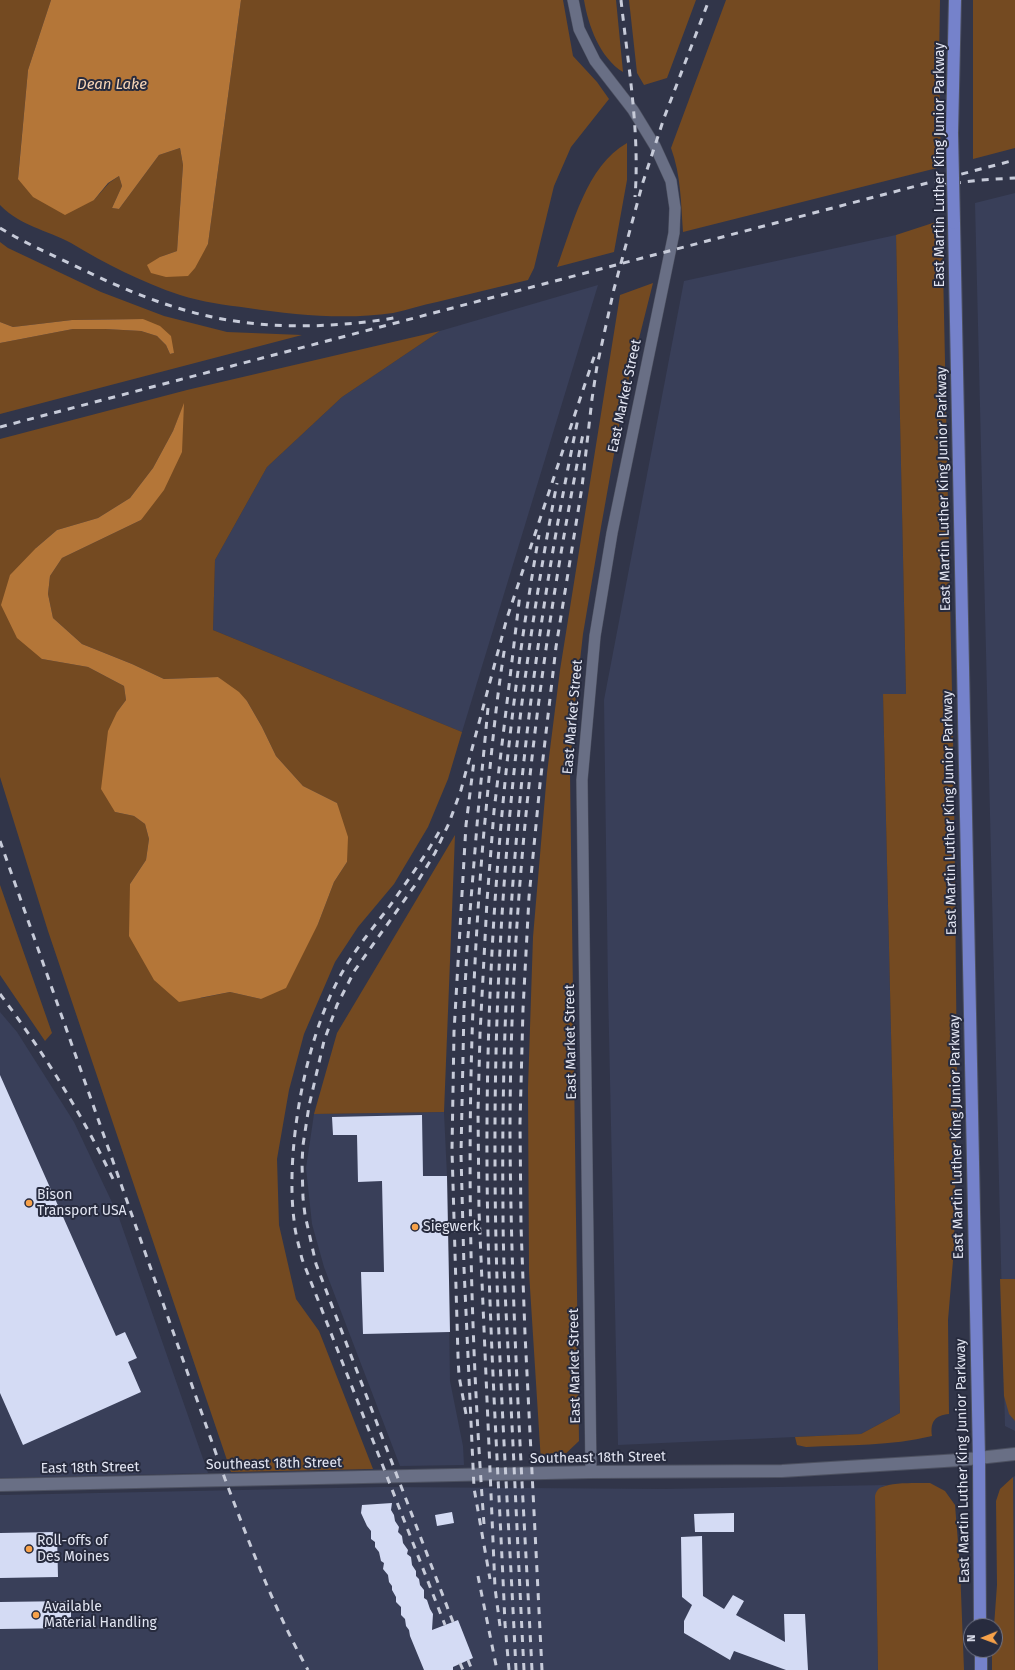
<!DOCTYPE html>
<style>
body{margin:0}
#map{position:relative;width:1015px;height:1670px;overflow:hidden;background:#313549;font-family:"Fira Sans",sans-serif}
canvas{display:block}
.north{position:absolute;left:963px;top:1618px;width:40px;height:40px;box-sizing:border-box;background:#272b3e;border:1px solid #727586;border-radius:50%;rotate:269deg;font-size:11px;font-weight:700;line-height:16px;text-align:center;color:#e2e5f2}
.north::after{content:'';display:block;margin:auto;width:14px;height:18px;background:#f7a149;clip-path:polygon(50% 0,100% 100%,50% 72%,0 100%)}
</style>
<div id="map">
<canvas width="1015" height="1670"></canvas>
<div class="north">N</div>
</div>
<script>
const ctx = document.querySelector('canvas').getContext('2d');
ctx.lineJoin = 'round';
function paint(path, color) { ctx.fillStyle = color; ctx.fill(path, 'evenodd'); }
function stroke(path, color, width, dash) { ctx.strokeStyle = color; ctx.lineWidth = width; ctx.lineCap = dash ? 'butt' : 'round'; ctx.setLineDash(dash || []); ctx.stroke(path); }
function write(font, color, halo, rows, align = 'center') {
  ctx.font = font + ' "Fira Sans",sans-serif'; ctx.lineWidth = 4; ctx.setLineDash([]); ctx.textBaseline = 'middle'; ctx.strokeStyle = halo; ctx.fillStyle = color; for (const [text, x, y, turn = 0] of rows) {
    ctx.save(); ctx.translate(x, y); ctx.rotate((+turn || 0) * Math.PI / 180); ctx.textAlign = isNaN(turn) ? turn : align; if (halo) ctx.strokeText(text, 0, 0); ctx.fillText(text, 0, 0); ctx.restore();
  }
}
paint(new Path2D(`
 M1015 193V1431L1005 1426 975 203Z
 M896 235 906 694H883L900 1413 861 1434 618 1445 608 988 604 700 684 281Z
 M598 285 462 732 213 630 215 560 267 467 342 397 440 331Z
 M0 1012 17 1032 74 1122 118 1215 208 1473 0 1478Z
 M444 1112 447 1176 450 1381 463 1446 464 1465 400 1466 324 1267 312 1224 306 1168 314 1114Z
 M1015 1476V1670L1013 1477Z
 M888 1485 881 1487 875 1496 878 1670H0V1495H3L384 1487 664 1489Z`), '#393f59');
paint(new Path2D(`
 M0 0H51L28 70 18 178 94 200 109 183 119 176 122 186 112 208 119 209 159 155 180 148 183 165 177 251 160 257 205 249 208 244 241 0H563L573 56 597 82 609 99 571 147 554 186 534 268 528 280C497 287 467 295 437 302 422 305 407 310 393 313 345 320 296 315 248 308 225 305 202 302 180 295 141 282 106 264 71 243 45 229 22 227 0 205Z
 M584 0H616L623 72C600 58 588 25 584 0Z
 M629 0H696L667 78 644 85 637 73Z
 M726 0H940L939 62 941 167 683 232C681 204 681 175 671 148Z
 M973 0H1015V148L973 159Z
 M627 143V180L614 252 557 267C573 225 586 166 627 143Z
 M942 220 954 786 957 1082 954 1249 948 1320 949 1414C935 1415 930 1422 932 1436 891 1446 848 1445 806 1447L797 1445 795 1437 861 1434 900 1413 883 694H906L896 235Z
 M0 242 8 248 101 292 164 316 227 332 302 335 0 414V343L73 329H105L141 331 157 336 166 345 170 354 174 353 143 319 72 320 13 327 0 322Z
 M653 283 624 398 601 527 583 634 574 714 570 772 579 1441 560 1459 541 1462 529 1272 528 1088 533 937 547 773 560 670 620 295Z
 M440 331 342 397 267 467 215 560 213 630 462 732 448 779 428 827 394 884 358 927 335 962 304 1034 289 1090 277 1159 279 1225 296 1299 319 1331 373 1469 231 1472 48 931 0 777V439L187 390ZM184 404 141 520 62 558 50 576 48 594 53 618 82 644 132 664 164 679 218 677 247 701 262 727 276 756 303 786 337 803 347 862 334 882 318 924 261 999 230 992 201 998 130 884 146 860 149 839 145 824 134 816 115 812 117 712 126 700 124 686 88 667 42 659 36 548 57 530 98 518 130 498 153 468 173 431Z
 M455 835 444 1112 314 1114 337 1033Z
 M0 885 52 1033 45 1041 0 975Z
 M1000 1279H1015V1421L1009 1414 1004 1396Z
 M1013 1477 1015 1670H992V1650H995V1626H994L997 1585 996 1501 1000 1489Z
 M930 1483 945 1491 955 1505 960 1567 964 1670H878L875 1496C876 1492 878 1488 882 1487 892 1482 918 1483 930 1483Z`), '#744a21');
paint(new Path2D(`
 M51 0H241L208 244 195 268 188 276 166 277 151 273 147 265 160 257 177 251 183 165 180 148 159 155 119 209 112 208 122 186 119 176 108 183 94 200 65 215 33 197 18 179 28 70Z
 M143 319 160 326 171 336 174 353 170 354 166 345 157 336 141 331 105 329H73L0 343V322L13 327 72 320Z
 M184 403 182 452 164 490 141 520 62 558 50 576 48 594 53 618 82 644 132 664 164 679 218 677 239 692 247 701 262 727 276 756 303 786 337 803 348 837 347 862 334 882 318 924 286 988 261 999 230 992 179 1002 154 980 129 936 130 884 146 860 149 839 145 824 134 816 115 812 101 789 108 731 117 712 126 700 124 686 88 667 42 659 17 638 1 605 10 575 36 548 57 530 98 518 130 498 153 468 173 431Z`), '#b47638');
paint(new Path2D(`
 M0 1075 116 1336 125 1332 137 1358 128 1362 141 1392 23 1445 0 1393Z
 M422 1115 423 1176H447L450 1332 363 1334 361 1272H384L382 1181 358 1182 357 1135H333L332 1117Z
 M392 1503 391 1510 394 1515 395 1521 399 1527 398 1532 402 1536 403 1543 408 1550 407 1554 411 1557 412 1565 416 1571V1576L419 1579 420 1585 424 1590V1598L427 1600 430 1609 433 1614 432 1630 458 1620 473 1658 453 1667V1670H424L410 1636 409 1630 406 1626 405 1619 401 1615V1607L396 1602V1597L392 1590V1586L389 1582 388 1575 383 1569 384 1563 381 1561 379 1552 375 1547V1542L371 1539V1531L367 1526 361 1513 362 1505Z
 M452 1512 454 1523 437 1526 435 1515Z
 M734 1513V1532H695L694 1514Z
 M57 1532 58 1577 0 1578V1533Z
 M702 1536 703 1596 724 1609 733 1595 744 1601 736 1615 785 1642 784 1614H805L808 1670H786L734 1651 730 1660 684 1633V1621L692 1605 682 1597 681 1537Z
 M71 1601V1628L0 1629V1602Z`), '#d4dbf4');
const minor = new Path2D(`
 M573 0 579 29 595 61 633 110 655 146 671 181 675 208 674 233 612 533 595 636 582 780 591 1472`);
const tertiary = new Path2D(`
 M0 1485 591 1472 782 1471 960 1460 1015 1454`);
const primary = new Path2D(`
 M952 133 955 0
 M954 223 979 1458 980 1626
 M981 1650V1670`);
stroke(minor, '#4d5161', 12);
stroke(tertiary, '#4d5161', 14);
stroke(primary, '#4d5161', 14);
stroke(minor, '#696f85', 11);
stroke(tertiary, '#696f85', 12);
stroke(primary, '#7582cb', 12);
stroke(new Path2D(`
 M621 0C628 65 640 132 635 197
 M940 185 980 180 1015 178
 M0 228C23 242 48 253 73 265 110 283 148 300 188 311 254 330 327 329 394 318
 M0 427 1015 160
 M488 708 478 813 467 949 464 1008 461 1154 464 1268 474 1488 490 1579
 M439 832C424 858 406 883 389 907 373 928 356 948 343 971 306 1034 285 1148 294 1220 295 1233 299 1246 302 1259L445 1625
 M0 841 225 1479C250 1545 274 1609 308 1670
 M0 994C44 1053 82 1114 114 1181
 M466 1414 459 1376 458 1356 452 1150 454 1032 466 825 474 761
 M484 1524C467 1293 464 1061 484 831 490 769 495 707 505 646
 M478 1576 497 1670
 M453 1622 316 1264 305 1215 303 1198 302 1163 303 1145 309 1106 324 1041 337 1005 355 970 418 881 435 853 449 823 461 790 507 618 596 351
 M500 1626 495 1588 479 1211 478 1111 480 1034 487 901 494 811 520 594
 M468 1660 472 1670
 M460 1663 463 1670
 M509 1670 505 1624C498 1458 486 1292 487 1125 488 928 505 729 539 535
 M516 1670C508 1499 495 1327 495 1156 494 931 514 704 557 483
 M524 1670C519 1575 515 1481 510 1386 507 1327 503 1269 503 1210 500 945 523 679 578 419
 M532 1670C523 1492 511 1313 510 1134 510 900 537 664 583 434
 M542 1670 525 1334 521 1226 520 1123 523 1009 529 897 540 784 556 647 582 487 592 399 597 366 614 289 643 182 664 118 709 0`), '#c7cbd9', 3, [7, 7]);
const primaryBridge = new Path2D(`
 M952 133 954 223`);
stroke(primaryBridge, '#4d5161', 14, []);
stroke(primaryBridge, '#7582cb', 12);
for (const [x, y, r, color] of [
 [29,1203,4,"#f7a149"],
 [415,1227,4,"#f7a149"],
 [29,1549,4,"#f7a149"],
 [36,1615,4,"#f7a149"]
]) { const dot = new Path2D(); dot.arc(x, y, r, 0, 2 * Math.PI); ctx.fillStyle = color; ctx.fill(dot); stroke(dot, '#272b3e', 1.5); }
write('14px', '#e2e5f2', '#272b3e', [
 ["East Martin Luther King Junior Parkway",940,165,-90],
 ["East Market Street",625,396,-78],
 ["East Martin Luther King Junior Parkway",944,489,-91],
 ["East Market Street",573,717,-85],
 ["East Martin Luther King Junior Parkway",950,813,-91],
 ["East Market Street",571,1042,-91],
 ["East Martin Luther King Junior Parkway",957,1137,-91],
 ["East Market Street",575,1366,-91],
 ["Southeast 18th Street",598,1458,-1],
 ["East Martin Luther King Junior Parkway",963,1461,-91],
 ["Southeast 18th Street",274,1464,-1],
 ["East 18th Street",90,1468,-1]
]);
write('14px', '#e2e5f2', '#272b3e', [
 ["Bison",37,1195],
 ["Transport USA",37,1211],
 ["Siegwerk",423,1227],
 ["Roll-offs of",37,1541],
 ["Des Moines",37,1557],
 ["Available",44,1607],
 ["Material Handling",44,1623]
], 'left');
write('italic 15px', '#f8d6b7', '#272b3e', [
 ["Dean Lake",112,85]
]);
</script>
